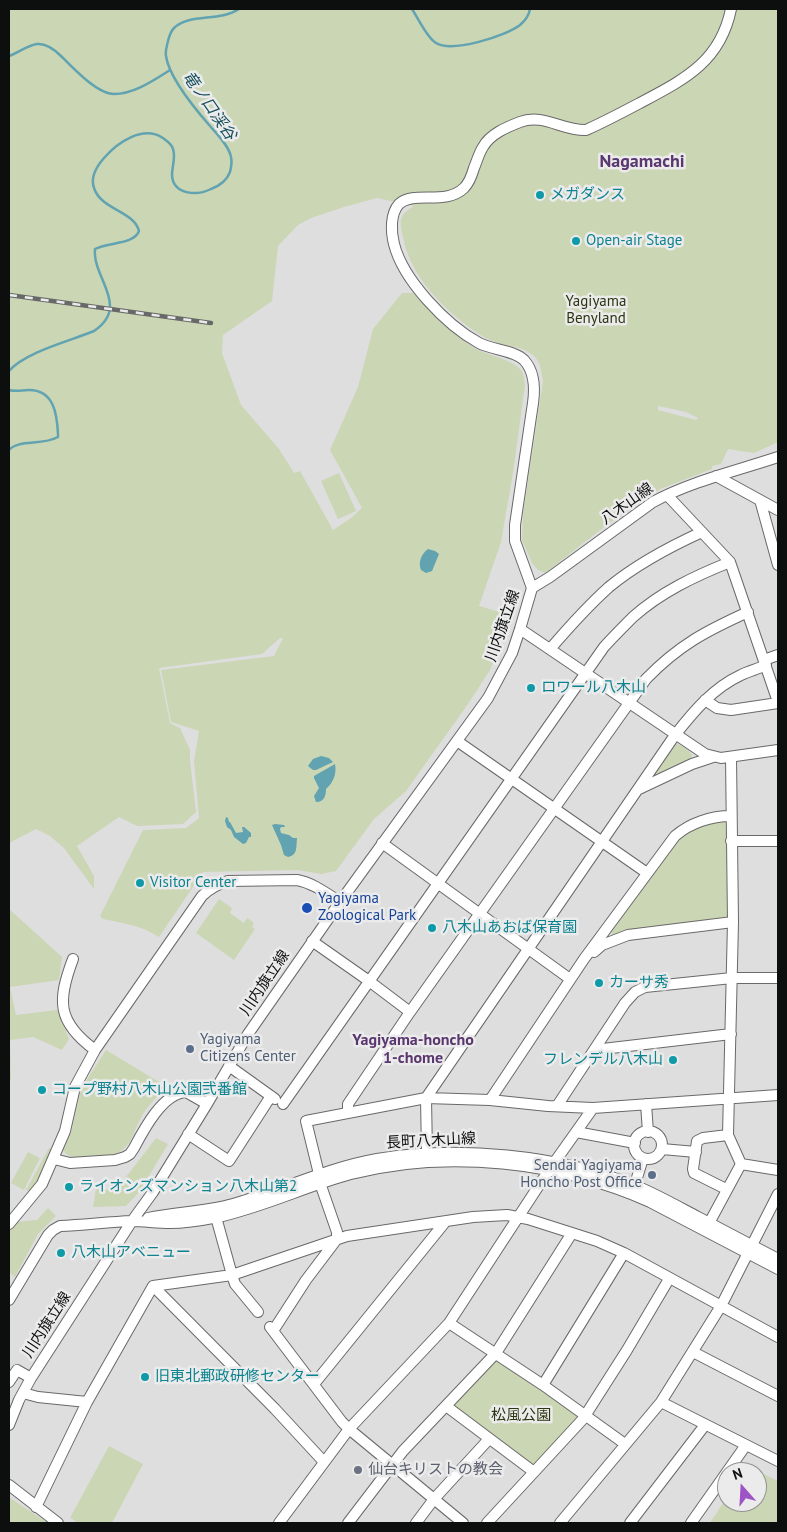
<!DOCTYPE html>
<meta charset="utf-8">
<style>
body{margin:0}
#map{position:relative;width:787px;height:1532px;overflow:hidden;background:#dededf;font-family:"PT Sans",sans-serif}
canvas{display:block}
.frame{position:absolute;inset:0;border:10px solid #0d0e0e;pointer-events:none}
.north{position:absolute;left:717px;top:1462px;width:50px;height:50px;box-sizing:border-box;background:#ebebec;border:1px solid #929393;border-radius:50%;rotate:341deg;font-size:14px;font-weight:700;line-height:20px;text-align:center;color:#0d0e0e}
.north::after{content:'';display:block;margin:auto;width:18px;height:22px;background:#9f54c6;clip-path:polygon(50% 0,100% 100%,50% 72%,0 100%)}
</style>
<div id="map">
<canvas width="787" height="1532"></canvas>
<div class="frame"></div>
<div class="north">N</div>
</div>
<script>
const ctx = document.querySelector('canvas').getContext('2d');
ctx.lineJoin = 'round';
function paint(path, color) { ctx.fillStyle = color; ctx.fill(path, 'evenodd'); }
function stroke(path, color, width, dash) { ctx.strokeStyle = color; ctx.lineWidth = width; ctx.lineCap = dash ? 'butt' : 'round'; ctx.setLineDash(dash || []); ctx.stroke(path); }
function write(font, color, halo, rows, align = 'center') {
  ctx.font = font + ' "PT Sans","Noto Sans JP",sans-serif'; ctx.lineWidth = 5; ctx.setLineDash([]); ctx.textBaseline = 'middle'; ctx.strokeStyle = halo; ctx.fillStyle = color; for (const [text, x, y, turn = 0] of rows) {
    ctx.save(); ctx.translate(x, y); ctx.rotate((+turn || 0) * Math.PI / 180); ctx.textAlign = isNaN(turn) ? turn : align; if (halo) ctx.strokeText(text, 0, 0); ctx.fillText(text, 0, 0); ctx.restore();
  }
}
paint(new Path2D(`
 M9 9H778V442L754 453 728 449 721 464 712 466V469L660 489 608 524 545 573 538 570 532 563 522 540 523 514 543 381C541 372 541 363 534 356 523 346 509 347 495 342 489 340 484 337 479 334 446 312 410 277 403 237 399 220 399 215 414 206L377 198 344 207 311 218 298 225 278 246 272 301 223 335 222 353 241 405 279 449 294 473 300 471 333 530 351 518 362 508 330 450 358 387 373 329 402 293H413C432 312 450 333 473 347 487 356 506 357 518 367 524 372 524 378 525 385L513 473 501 542 479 606 510 615 503 638 490 670 468 704 406 791 374 819 336 871 321 874 298 870 203 872 159 937C142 926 123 923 103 919L100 916 143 830 186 828 199 818 194 761 199 731 171 722 161 670 274 656 283 638H280L262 654 159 668 170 723 180 728 190 750V761L196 812 183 824 137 826 119 817 77 846 94 876V889L64 848 50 836 36 829 11 842 9 846ZM658 406 686 412 698 418 696 420 658 410Z
 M339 473 356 511 338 519 321 481Z
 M676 744C681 744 689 750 692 755L690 761 658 774 656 772Z
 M724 820 728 822 727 919 614 936 609 931 670 845 690 828Z
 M219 899 232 908 230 913 244 923 247 918 254 923 252 927 255 929 234 960 196 933Z
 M9 909 62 957 59 980 10 987 16 1015 57 1010 69 1039 62 1050 33 1037 10 1040 11 1079 9 1084Z
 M106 1050 169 1088C155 1096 143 1111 137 1126 132 1136 131 1144 121 1151 112 1156 97 1156 87 1157 76 1158 69 1159 63 1150L71 1133 81 1089Z
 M156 1138 168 1144 140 1191 126 1206 93 1207 96 1189 116 1190Z
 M49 1148 52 1150 44 1170 30 1191 26 1190Z
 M28 1152 40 1158 24 1190 11 1183Z
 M48 1208 56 1216 38 1234 15 1277 9 1272V1232L16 1222 37 1220Z
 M498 1356 582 1416 533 1469 449 1406Z
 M109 1446 143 1464 112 1523H79L70 1518Z
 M747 1466 778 1481V1523H710L727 1497V1502H757V1472H743Z
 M10 1498 48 1523H9V1502Z`), '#cbd6b4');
paint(new Path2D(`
 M428 549 435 551 439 554 432 571 426 573 421 570C418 563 421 554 428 549Z
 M321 756 329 758 333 762 316 770H313L308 766 313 759Z
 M335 764C337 774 333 783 326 789 326 796 324 802 316 802L314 796 319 788 314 778V776Z
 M226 817 228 818 229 822H230L236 833 243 832 242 827H244L251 833V837H249L246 843 243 844 234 837 231 830 227 827 225 821Z
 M275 824 284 825 285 827H281L280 829 281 833 289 835 293 838H297C296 847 298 855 288 857L284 855 281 845 272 825Z`), '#61a3b1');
stroke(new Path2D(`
 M412 9C418 18 427 38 436 43 452 53 506 36 520 25 526 20 529 15 530 9
 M9 56C18 53 28 45 37 44 47 43 55 50 61 56 72 67 97 94 114 94 134 94 154 80 170 70
 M9 371C25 352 70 341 94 331 131 306 92 278 95 249 107 242 134 245 139 231 134 211 101 210 94 188 90 177 97 166 104 158 118 142 143 125 163 138 167 141 172 144 173 149 176 158 172 166 172 175 173 195 197 196 211 189 219 186 227 180 230 172 231 168 232 161 231 157 229 146 217 134 210 126 196 110 169 77 166 56 165 51 167 46 168 41 169 37 171 31 174 28 190 13 219 22 239 9
 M9 390C16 392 22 390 29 390 54 390 57 414 58 434V437C42 446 19 439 9 450`), '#61a3b1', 2.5);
const minor = new Path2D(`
 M716 476 778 510
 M667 495 730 562 778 702
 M760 500 778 565
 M532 588 515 541V525L533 403C535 389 535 372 524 360 514 350 492 350 479 343 446 325 403 280 394 244 391 232 390 214 399 204 415 190 445 206 464 188 469 183 472 175 474 168 477 161 479 153 483 147 490 134 507 127 520 122 543 113 563 131 586 130 604 122 621 113 638 104 683 80 720 63 731 9
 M532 588 550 577 653 502C692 481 736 471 778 457
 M520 629 705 754 721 758 778 750
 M551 648C569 627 588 606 609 587 637 564 669 547 702 532
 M764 660 778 655
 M705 700 717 708 731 710 778 703
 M457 741 647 873
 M731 757 733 922 728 1135 741 1164
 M639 789 692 764 713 757
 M731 841H778
 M382 843 570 979
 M312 941 369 981 410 1012
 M594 952 602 945 628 935 733 922
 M73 959C57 1001 57 1022 95 1050
 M594 1050 731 1034
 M229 1066 275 1099
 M490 1100 584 959 675 836C690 823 711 816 731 816
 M283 1104 604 647C613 637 623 627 633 617 661 592 695 576 730 562
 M646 1104 648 1132
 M557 1106 625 1003 635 992 645 987 732 978H778
 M348 1112V1104L410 1012 646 679C679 645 706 631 748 612
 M634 1145a14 14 0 1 1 28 0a14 14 0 1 1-28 0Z
 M576 1132 635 1143
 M188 1134 229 1161 271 1096
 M662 1149 696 1152
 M427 1154 426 1098 675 735C694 711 713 688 741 675 749 671 758 669 766 665
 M54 1159 70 1163 115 1160 125 1157 130 1154 134 1148C144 1129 163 1093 186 1092L207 1104
 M741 1164 778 1170
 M319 1174 306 1121 426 1098 490 1100 548 1106 593 1108 778 1095
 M726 1189 694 1173 693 1169 697 1141 703 1138 728 1135
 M633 1191 643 1158
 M216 1217 232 1275 235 1284 258 1312
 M148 1218C176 1212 205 1212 233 1204 282 1190 327 1168 377 1159 457 1145 558 1155 634 1185 656 1194 677 1206 698 1217 725 1231 751 1245 778 1259
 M9 1224 42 1184 65 1131 75 1087 95 1050 202 896C210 888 218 884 228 881L297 880C313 883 326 893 340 902
 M707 1227 741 1164
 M153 1286 275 1409 324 1462
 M9 1300 48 1235 53 1230 60 1226C84 1225 108 1222 132 1221 144 1221 157 1223 170 1223 185 1223 203 1220 218 1217 264 1207 306 1186 351 1174 447 1149 560 1162 650 1202L778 1269
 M449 1323 543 1385 625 1444
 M270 1327 342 1422 349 1429 463 1523
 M273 1331 306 1280 337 1239V1232L320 1183
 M693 1352 778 1396
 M9 1382 17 1370 31 1378
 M314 1384 446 1221
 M543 1385 624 1253
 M23 1393 38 1397 87 1402
 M661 1402 778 1461
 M446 1406 534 1472
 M9 1425 19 1400 31 1378 132 1221 153 1192 207 1104 248 1034 340 902 488 698 512 653 520 629 532 588
 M9 1485 58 1523
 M36 1507 87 1402 153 1286 232 1275 347 1236 473 1217 507 1215 528 1219 597 1241 624 1253 778 1337
 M279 1523 349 1429 449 1323 549 1170 593 1108
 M348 1523 403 1451 496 1353 572 1233
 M416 1523 434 1499 489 1439
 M487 1523 583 1419 627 1350 669 1279
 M560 1523 661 1402 721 1306 778 1194
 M630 1523 705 1425
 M691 1523 746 1445`);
stroke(minor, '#69696a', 12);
stroke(minor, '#fff', 10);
const rail = new Path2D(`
 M9 295 211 323`);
stroke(rail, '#676868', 4.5);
stroke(rail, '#ebebec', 2.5, [8]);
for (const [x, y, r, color] of [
 [540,195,5,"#0f9aa8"],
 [576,241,5,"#0f9aa8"],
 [531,688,5,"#0f9aa8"],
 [140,883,5,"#0f9aa8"],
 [307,908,6,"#1a4fb4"],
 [432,928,5,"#0f9aa8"],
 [599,983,5,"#0f9aa8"],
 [190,1049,5,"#5c6f8a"],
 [673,1060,5,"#0f9aa8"],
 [42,1090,5,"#0f9aa8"],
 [652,1175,5,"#5c6f8a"],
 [69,1187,5,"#0f9aa8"],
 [61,1253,5,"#0f9aa8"],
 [145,1377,5,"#0f9aa8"],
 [358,1470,5,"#6b7280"]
]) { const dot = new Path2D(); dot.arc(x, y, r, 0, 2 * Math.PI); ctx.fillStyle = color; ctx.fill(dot); stroke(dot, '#ebebec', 2); }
write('15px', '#0d838f', '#ebebec', [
 ["メガダンス",550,195],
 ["Open-air Stage",586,241],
 ["ロワール八木山",541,688],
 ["Visitor Center",150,883],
 ["八木山あおば保育園",442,928],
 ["カーサ秀",609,983],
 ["フレンデル八木山",663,1060,"right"],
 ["コープ野村八木山公園弐番館",52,1090],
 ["ライオンズマンション八木山第2",79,1187],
 ["八木山アベニュー",71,1253],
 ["旧東北郵政研修センター",155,1377]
], 'left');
write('15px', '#2b350e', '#ebebec', [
 ["Yagiyama",596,302],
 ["Benyland",596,319],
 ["松風公園",521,1416]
]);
write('15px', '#0d0e0e', '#ebebec', [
 ["八木山線",627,504,-35],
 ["川内旗立線",503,626,-71],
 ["川内旗立線",265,983,-56],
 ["長町八木山線",431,1141,-3],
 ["川内旗立線",47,1325,-57]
]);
write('15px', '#164399', '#ebebec', [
 ["Yagiyama",318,899],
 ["Zoological Park",318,916]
], 'left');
write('15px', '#4e5e75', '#ebebec', [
 ["Yagiyama",200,1040],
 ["Citizens Center",200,1057],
 ["Sendai Yagiyama",642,1166,"right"],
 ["Honcho Post Office",642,1183,"right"]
], 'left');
write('15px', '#5b616d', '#ebebec', [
 ["仙台キリストの教会",368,1470]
], 'left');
write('italic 16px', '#17515b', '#ebebec', [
 ["竜ノ口渓谷",209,106,55]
]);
write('bold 16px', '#5b376f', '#ebebec', [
 ["Yagiyama-honcho",413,1040],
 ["1-chome",413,1058]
]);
write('bold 18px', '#5b376f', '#ebebec', [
 ["Nagamachi",642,162]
]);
</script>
